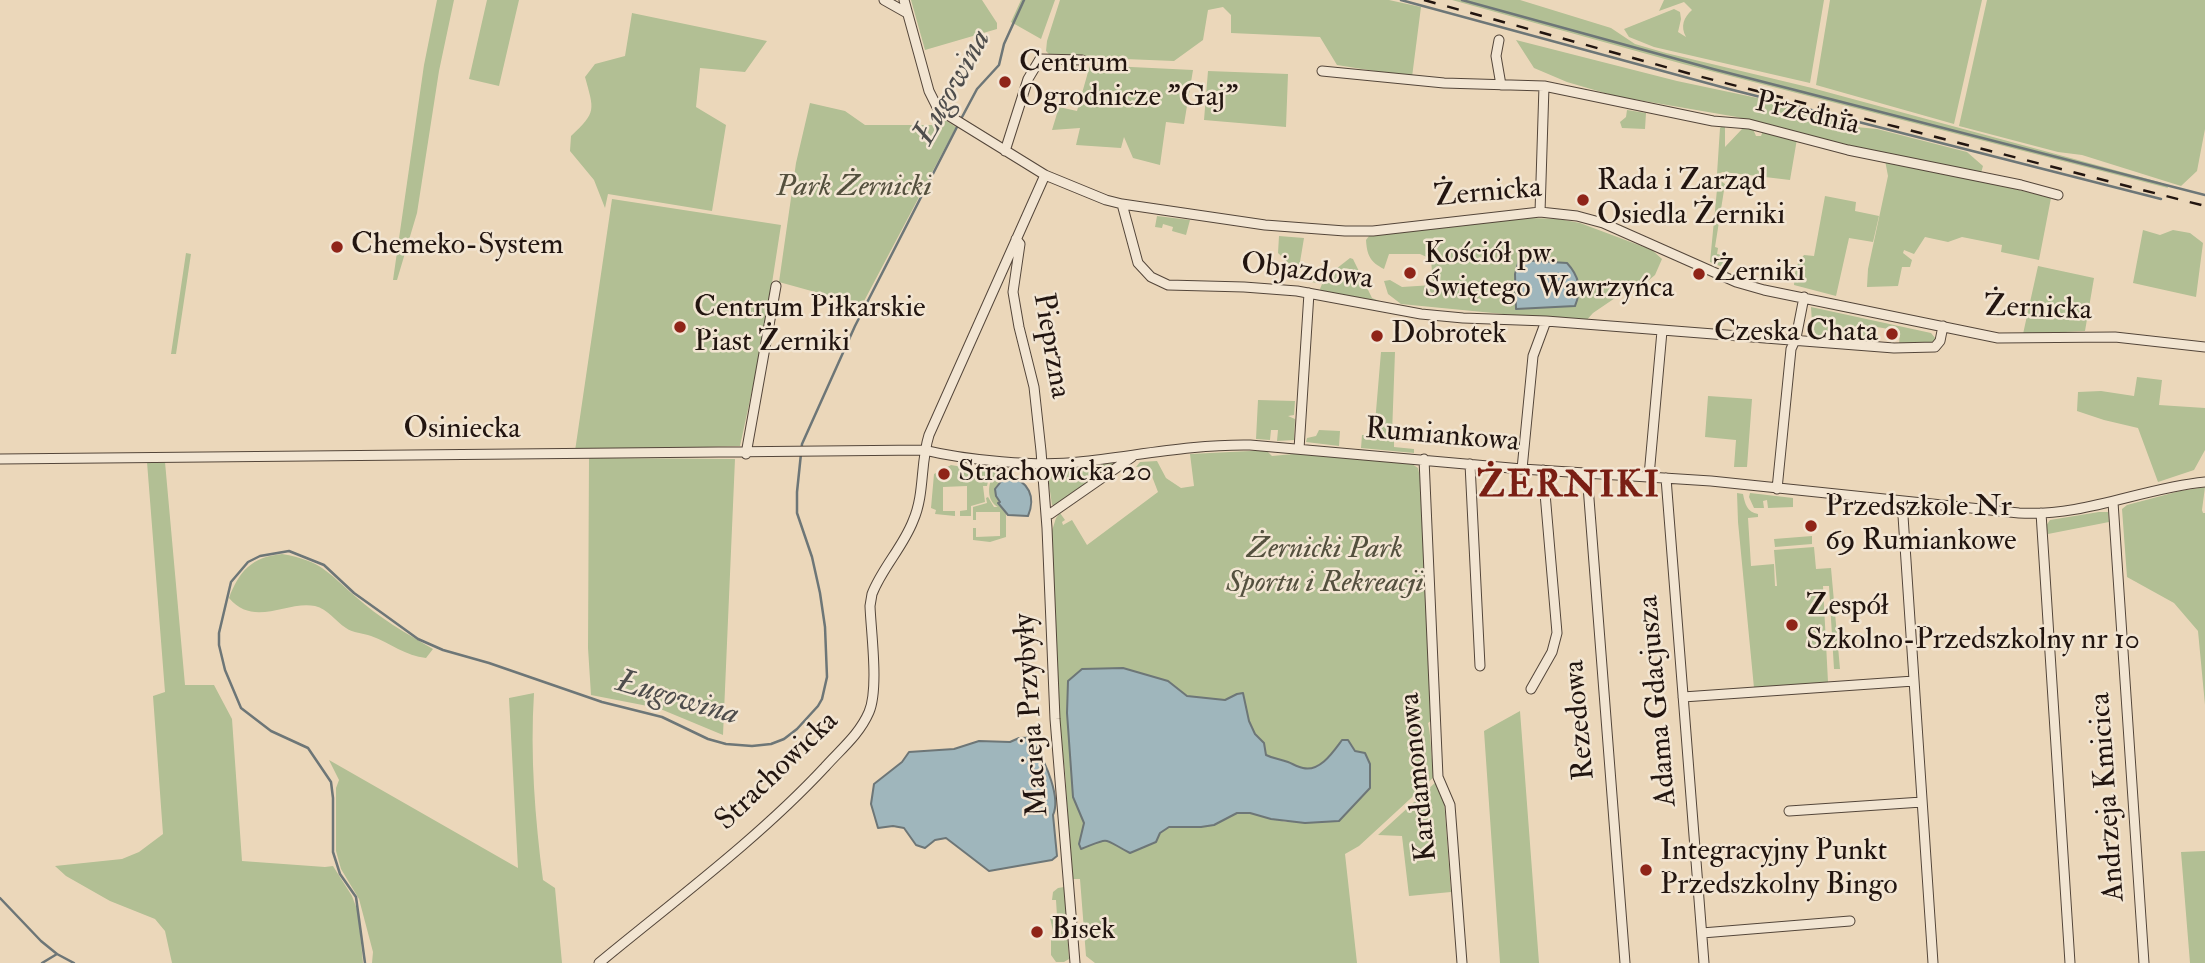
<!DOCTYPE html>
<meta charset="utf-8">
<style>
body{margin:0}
canvas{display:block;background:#ebd7ba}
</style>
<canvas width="2205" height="963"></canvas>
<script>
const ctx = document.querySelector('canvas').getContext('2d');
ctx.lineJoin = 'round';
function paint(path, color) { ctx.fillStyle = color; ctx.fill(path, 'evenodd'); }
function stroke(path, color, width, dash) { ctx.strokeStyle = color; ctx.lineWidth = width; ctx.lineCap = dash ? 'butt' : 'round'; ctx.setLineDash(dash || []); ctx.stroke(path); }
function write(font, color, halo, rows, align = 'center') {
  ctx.font = font + ' "IM FELL Double Pica",serif'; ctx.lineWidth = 5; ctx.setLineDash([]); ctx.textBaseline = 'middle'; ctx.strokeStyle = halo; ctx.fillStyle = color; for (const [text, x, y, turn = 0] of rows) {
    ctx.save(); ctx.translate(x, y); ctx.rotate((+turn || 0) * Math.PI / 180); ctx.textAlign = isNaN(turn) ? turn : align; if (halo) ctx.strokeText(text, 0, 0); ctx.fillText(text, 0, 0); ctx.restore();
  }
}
paint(new Path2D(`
 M437 0H454L439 71 417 213 397 280H393L424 65Z
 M487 0H519L499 86 469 79Z
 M911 0H982L997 23V29L925 50Z
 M1021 0H1055L1041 39 1011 22Z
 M1060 0H1389L1421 7 1412 77 1337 65 1320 37 1231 33V15L1223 7 1208 10 1203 40 1174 61 1051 56 1046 51 1047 41Z
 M1452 0H1520L1611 28 1635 44 1666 53 1812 88 2159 182 2167 185 2168 188 1683 64Z
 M1664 0H1824L1810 83 1654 47 1629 37 1624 29 1674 9 1680 12 1681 19 1678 32 1686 37C1680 26 1684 17 1692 10L1684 2 1659 11Z
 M1830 0H1982L1954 124 1816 85Z
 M1987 0H2205V129L2197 171 2181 186 2082 155 2058 152 1959 126Z
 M632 13 767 41 745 72 700 68 696 107 726 125 712 211 608 194 605 208 594 180 570 151 571 136C597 112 594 110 585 77L595 64 625 56Z
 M1516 40 1677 81 1800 107 1848 120 1846 126 1877 129 1967 152 1983 166 1979 180 2051 198 2039 260 2001 252 2002 245 1962 237 1948 242 1925 237 1914 254 1904 250 1903 253 1912 260 1910 267H1902L1898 286 1867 287 1868 269 1888 176 1884 155 1737 117 1615 96 1567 82 1534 68Z
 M1090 65 1193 70 1184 124 1166 122 1160 165 1133 158 1124 137 1121 148 1076 145 1080 128 1052 130 1059 107 1077 111Z
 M1208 71 1288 74 1286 127 1204 120Z
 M810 103 845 111 865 125H932L933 122 945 120 956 127 862 305 779 282 796 163Z
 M1627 110 1646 113 1645 129 1622 128 1620 122 1626 117Z
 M1722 126 1725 127V147L1743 128 1753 129 1756 136H1761L1763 131 1797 139 1790 180 1723 172 1717 174 1720 128Z
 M1718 179 1725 184 1715 247 1718 248 1717 254 1729 256 1725 268 1710 262Z
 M1825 196 1856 202 1855 211 1879 216 1873 242 1849 238 1836 296 1794 285C1795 272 1795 265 1804 255L1814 256Z
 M612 199 781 225 764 335 740 446 575 451Z
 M1157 216 1190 220 1186 235 1172 231 1173 227 1163 224 1162 228 1155 227Z
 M1530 218 1559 219 1580 223 1652 250 1662 259 1655 275 1649 280 1618 296 1593 313 1585 322 1401 304 1388 294 1384 281 1390 280 1402 287 1433 285 1431 259 1420 254H1389L1384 269C1370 262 1367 255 1366 240L1369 236Z
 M2143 230 2160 235 2173 230 2190 233 2203 243 2196 297 2133 283Z
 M1279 236 1304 238 1299 268 1296 270 1278 253Z
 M186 253 191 254 176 354H171Z
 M1350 258 1353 259 1372 298 1384 303 1321 292 1320 289 1322 284 1312 282 1327 276Z
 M2038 266 2094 278 2085 331 2023 334Z
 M1811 307 1931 333 1936 339 1931 343 1899 345 1900 331 1877 327 1875 343 1813 339Z
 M1381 352H1395L1392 434H1394V447L1414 449V453L1361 448 1362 435H1374Z
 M2137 377 2162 380 2159 405 2205 408V450L2194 470 2158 482 2138 428 2104 420 2077 411 2078 392 2101 391 2134 396Z
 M1708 396 1752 399 1747 467H1734L1736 440 1705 437Z
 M1258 400 1295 401 1294 415 1288 416 1295 419 1294 440 1277 441 1278 430H1271L1270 440 1256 439Z
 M1319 430 1340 431 1339 446 1306 442 1307 438 1316 436Z
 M1250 451H1267L1272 456 1304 453 1412 464 1418 468 1422 488 1432 720 1428 723C1432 741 1430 758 1435 776L1359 846 1345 854 1357 963H1095L1086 956 1080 879H1072L1065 772 1057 703 1051 534 1056 518 1060 513 1065 520 1062 522 1063 525 1072 520 1087 545 1158 492 1148 466 1136 467 1140 462 1157 461 1166 478 1181 488 1194 486 1190 454ZM1123 668 1168 681 1187 696 1225 700 1243 693 1249 721 1255 734 1264 743 1266 755C1274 759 1280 759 1288 762 1293 764 1298 767 1303 768 1320 772 1333 752 1342 741L1352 745 1355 751 1349 808 1339 821 1286 822 1250 813H1237L1214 825 1201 827H1169L1160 833 1121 848C1108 837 1101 839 1086 847L1079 843 1084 823 1073 797 1067 713 1068 681 1082 669Z
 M589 458 735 459 723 735 658 708 591 695 588 648Z
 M147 462H165L185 685H214L232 719 242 861 325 867 333 866 352 896 358 912 363 963H172L165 931 155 919 110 901 66 876 55 866 122 859 139 852 163 834 153 696 165 692Z
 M1115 462 1117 465 1057 505H1052L1047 470Z
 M951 465 990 472 999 470 1006 471V476L1002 477 998 504 1006 514V537L990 542 973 540V528H976V537L1000 536V512H976V520H973V507L987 503 986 498 988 497 994 507H998C988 502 987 488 992 478L988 481 987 486H983L985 502 971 506V516H960V511L967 510V486L943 487V511H955V516L935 514 936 510 931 508 934 474Z
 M2205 487 2202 510 2203 513H2205V705L2198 631 2174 603 2127 577 2122 509 2127 505 2180 491Z
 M1737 493 1743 494C1745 504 1747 512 1758 514V517L1748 518 1751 566 1774 564 1775 586H1777L1774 550 1814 547 1816 569 1831 568 1840 669H1834L1829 586H1823L1828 682 1754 688 1738 522Z
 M1750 493 1793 498V507L1768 508 1767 500 1763 501 1764 508H1754L1749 497Z
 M2099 512H2108L2109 522 2048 534 2046 526 2050 520Z
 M1812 536V544L1775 547 1774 539Z
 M282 554C322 561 327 572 356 597 378 617 407 634 433 649L426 658C406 656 390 643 371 636 363 633 353 633 346 628 335 621 328 609 315 606 288 600 254 628 229 598 239 571 252 557 282 554Z
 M534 693C530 755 535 818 543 880L555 888 562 963H372L373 952 359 899 341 869 336 851V788L339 780 329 760 518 868 509 698Z
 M1520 711 1539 963H1500L1484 731Z
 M1437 781 1444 800 1451 892 1409 896 1402 836 1378 835Z
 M2205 851V963H2190L2181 852Z
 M1064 887 1069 959 1064 962H1056L1051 955V940H1057V931H1053L1050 918 1057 916 1056 900H1052L1053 892 1058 888Z`), '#b2bf94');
const water = new Path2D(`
 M1519 260 1567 263C1579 276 1582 289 1575 306L1516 309 1515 274Z
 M1008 476C1029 481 1036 497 1028 516L1008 515 998 503 1000 502 996 496 995 489 1003 479 1002 477Z
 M1123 668 1168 681 1187 696 1225 700 1237 694 1243 693 1249 721 1255 734 1264 743 1266 755C1274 759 1280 759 1288 762 1293 764 1298 767 1303 768 1320 772 1333 752 1342 740H1348L1355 751 1365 753 1370 764V788L1339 821 1305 823 1271 819 1250 813H1237L1214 825 1201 827H1169L1160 833 1156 842 1130 853C1101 838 1112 837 1081 849L1079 844 1084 823 1073 797 1067 713 1068 681 1082 669Z
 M1043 737 1042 742 1036 748C1046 763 1061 798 1053 815L1057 856 1052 860 989 871 946 838 935 840 925 848 916 845 904 828 893 826 878 828 871 804 874 784 902 762 909 752 954 749 979 741 1010 742 1019 738Z`);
paint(water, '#9fb6bc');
stroke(water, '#6d7677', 2);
stroke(new Path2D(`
 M1401 0 1729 89 2161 199
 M1462 0 1713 69 2205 195
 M961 119 977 89 999 65 1004 44 1024 0
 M0 898 41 941 57 954
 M42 963 57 954 74 963
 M365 963 356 897 340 874 333 852V798L331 782 308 748 271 731 241 708 225 670 219 645V633L231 582 248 562 260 556 289 551 324 565 354 593 382 613 418 639 443 650 489 663 602 702 662 717 708 739 726 744 752 746 771 744 784 739 797 729 818 706 822 699 827 677 825 627 820 593 812 557 797 513V492L802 444 855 326 958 125`), '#6d7677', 2.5);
const minor = new Path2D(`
 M884 0 907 13
 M904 0 929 91 938 109 1045 175 1106 200 1122 204 1265 225 1345 231H1373L1540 212 1577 216 1603 223 1736 282 1764 290 1998 338 2115 337 2205 347
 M1499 40 1496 56 1501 85
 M1322 71 1444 83 1544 86 1713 121 1749 124 1848 150 2021 185 2058 195
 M1005 151 1028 79 1040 59 1082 60
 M1122 204 1138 263 1151 277 1168 285 1244 287 1297 291 1421 314 1463 318 1546 321 1894 348 1935 347 1940 341 1943 326
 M1540 212 1544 86
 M1016 239 1020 244 1013 292 1019 327 1034 387 1041 451 1047 528 1055 719 1075 963
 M1299 449 1309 293
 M746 454 776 286
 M0 459 924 450C965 460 1038 467 1079 462 1136 456 1193 444 1250 445L1522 469 1711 481 2019 513C2084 517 2142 488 2205 482
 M1424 459 1438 777 1450 805 1462 963
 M1470 464 1480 666
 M1522 469 1533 356 1546 321
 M1587 473 1625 963
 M1649 476 1662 331
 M1666 478 1704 963
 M1777 489 1791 349 1796 338 1804 297
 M1902 501 1933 963
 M2113 502 2144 963
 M2041 513 2070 963
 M1046 514H1050L1132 457
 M1531 689 1552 652 1557 633 1543 470
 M1683 697 1914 681
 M1789 811 1922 802
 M1702 933 1850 921
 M599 963C674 901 759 838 825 767 841 749 859 735 869 712 879 688 871 633 870 606L872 594C882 568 903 547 913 521 925 494 920 463 929 435L1045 175`);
stroke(minor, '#54463a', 11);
stroke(minor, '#f2e5d2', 9);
stroke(new Path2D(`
 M1424 0 1698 76 2205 206`), '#221510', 2.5, [12, 12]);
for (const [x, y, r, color] of [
 [1005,82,7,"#8f2418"],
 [1583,200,7,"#8f2418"],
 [337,247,7,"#8f2418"],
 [1410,273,7,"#8f2418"],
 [1699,274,7,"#8f2418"],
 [680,327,7,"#8f2418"],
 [1892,334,7,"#8f2418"],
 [1377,336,7,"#8f2418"],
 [944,474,7,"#8f2418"],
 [1811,526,7,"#8f2418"],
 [1792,625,7,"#8f2418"],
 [1646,870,7,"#8f2418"],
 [1037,932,7,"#8f2418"]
]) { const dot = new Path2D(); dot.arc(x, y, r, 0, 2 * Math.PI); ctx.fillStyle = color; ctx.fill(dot); stroke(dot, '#f2e5d2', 2.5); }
write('30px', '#221510', '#f2e5d2', [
 ["Centrum",1019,65],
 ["Ogrodnicze \"Gaj\"",1019,99],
 ["Rada i Zarząd",1597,183],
 ["Osiedla Żerniki",1597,217],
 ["Chemeko-System",351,247],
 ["Kościół pw.",1424,256],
 ["Świętego Wawrzyńca",1424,290],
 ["Żerniki",1713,274],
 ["Centrum Piłkarskie",694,310],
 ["Piast Żerniki",694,344],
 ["Czeska Chata",1878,334,"right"],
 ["Dobrotek",1391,336],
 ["Strachowicka 20",958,474],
 ["Przedszkole Nr",1825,509],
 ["69 Rumiankowe",1825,543],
 ["Zespół",1806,608],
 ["Szkolno-Przedszkolny nr 10",1806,642],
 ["Integracyjny Punkt",1660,853],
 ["Przedszkolny Bingo",1660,887],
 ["Bisek",1051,932]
], 'left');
write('30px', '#221510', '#f2e5d2', [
 ["Przednia",1807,115,13],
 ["Żernicka",1488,194,-5],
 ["Objazdowa",1307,273,7],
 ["Żernicka",2038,310,2],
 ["Pieprzna",1050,346,80],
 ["Osiniecka",462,431],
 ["Rumiankowa",1442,437,5],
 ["Adama Gdacjusza",1659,701,-95],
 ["Macieja Przybyły",1033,715,-94],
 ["Rezedowa",1581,720,-95],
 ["Strachowicka",778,772,-44],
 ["Kardamonowa",1420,777,-96],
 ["Andrzeja Kmicica",2109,797,-94]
]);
write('italic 30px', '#54503e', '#f2e5d2', [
 ["Park Żernicki",854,189],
 ["Żernicki Park",1325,551],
 ["Sportu i Rekreacji",1325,585]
]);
write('italic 32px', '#4e4d4c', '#f2e5d2', [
 ["Ługowina",954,88,-61],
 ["Ługowina",677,700,16]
]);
ctx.letterSpacing = '2px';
write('bold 37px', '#7a1f14', '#f2e5d2', [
 ["ŻERNIKI",1569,488]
]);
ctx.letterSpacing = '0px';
</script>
